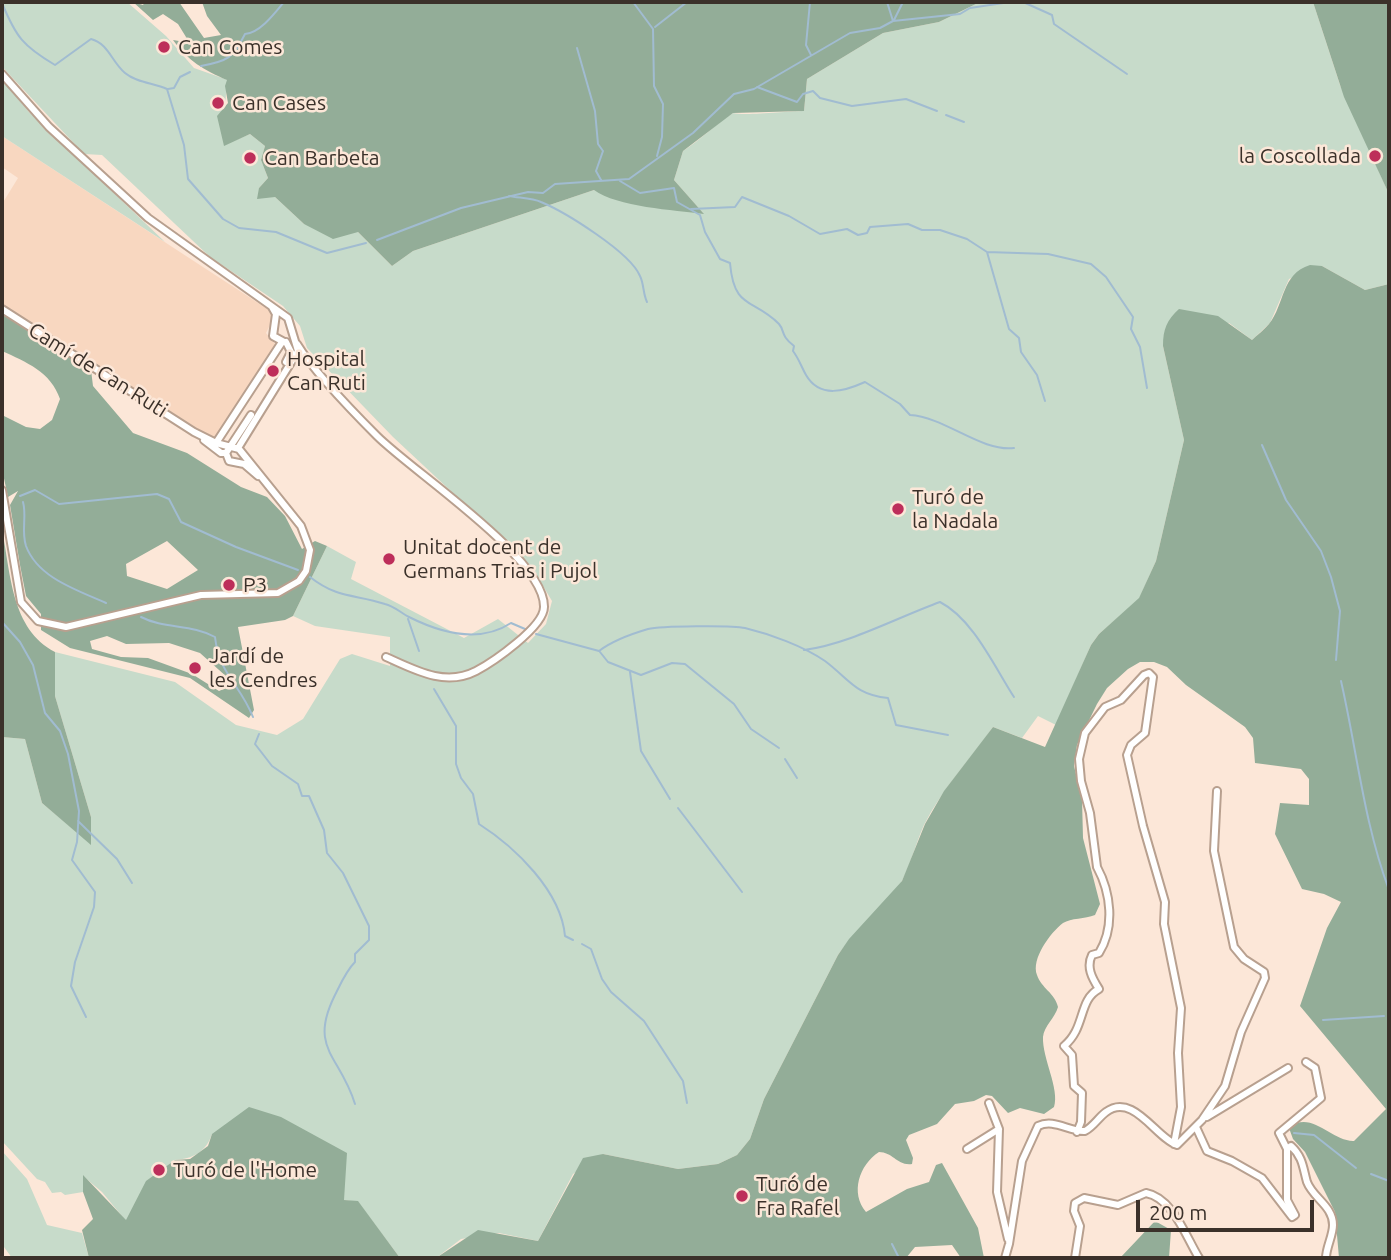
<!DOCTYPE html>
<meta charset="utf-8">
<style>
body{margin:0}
#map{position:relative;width:1391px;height:1260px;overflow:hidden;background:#fce7d8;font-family:Ubuntu,sans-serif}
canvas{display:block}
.frame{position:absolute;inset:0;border:4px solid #3b312a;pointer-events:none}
.scale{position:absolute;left:1136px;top:1200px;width:178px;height:32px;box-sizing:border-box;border:4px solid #3b312a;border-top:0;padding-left:9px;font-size:21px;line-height:24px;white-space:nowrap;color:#3b312a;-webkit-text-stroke:5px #fce7d8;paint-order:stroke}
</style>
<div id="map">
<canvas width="1391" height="1260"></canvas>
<div class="frame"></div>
<div class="scale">200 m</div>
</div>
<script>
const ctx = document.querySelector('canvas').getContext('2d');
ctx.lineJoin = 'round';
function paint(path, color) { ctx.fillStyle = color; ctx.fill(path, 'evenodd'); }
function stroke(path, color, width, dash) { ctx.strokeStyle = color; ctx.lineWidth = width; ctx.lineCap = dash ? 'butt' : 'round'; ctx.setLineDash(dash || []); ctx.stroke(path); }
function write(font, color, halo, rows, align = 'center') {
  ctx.font = font + ' Ubuntu,sans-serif'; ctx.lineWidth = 5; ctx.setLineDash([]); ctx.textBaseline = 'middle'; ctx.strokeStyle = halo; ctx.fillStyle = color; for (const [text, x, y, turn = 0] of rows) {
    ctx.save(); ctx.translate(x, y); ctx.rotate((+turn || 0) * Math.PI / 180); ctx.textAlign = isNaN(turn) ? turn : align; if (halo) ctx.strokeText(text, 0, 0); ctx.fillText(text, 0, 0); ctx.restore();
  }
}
paint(new Path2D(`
 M2 136 272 312 274 317 266 333 275 344 214 439 2 305V204L18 178 2 167Z`), '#f8d7c0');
paint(new Path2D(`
 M2 2H127L166 36 194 68 228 80C225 85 225 134 224 145L250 134 265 146 261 160 268 178 259 188 275 197 304 224 358 232 392 266 413 251 594 190 703 213 674 180 683 151C702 139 715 124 733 113 746 116 787 111 804 111L807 79 883 33 939 22 980 2H1313L1340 85 1389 194V284L1365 290 1322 266 1289 279 1270 323 1252 340 1229 323 1163 346 1184 440 1156 561 1139 599 1099 634 1091 645 1056 725 1038 716 1022 738 993 727C970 760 942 789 924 825 916 843 911 863 902 881 888 908 856 928 838 955L764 1099 750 1139 737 1155 718 1164 678 1169 603 1154 573 1174 538 1241 499 1233 461 1239 436 1258H400L358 1202 344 1200 212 1134C206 1152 193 1159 174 1160L126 1221 102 1192 83 1176V1192L65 1195 61 1192 52 1193 45 1182 37 1179 2 1141V737L25 739 42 803 91 844V817L55 696V652L175 682 236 725 277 735 303 719 340 659 352 654 390 666V637L315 626 293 616 327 546 356 562 351 579 464 638 498 619 528 643 546 624 552 601 531 566 393 437 307 348 300 326 283 306 210 257 102 155 84 154 6 71 2 66Z
 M2 79 29 112 165 242 2 136Z
 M2 1151 27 1179 47 1225 82 1233 89 1258H12L4 1247 2 1236Z`), '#c7dbca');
paint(new Path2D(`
 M133 2 143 5 145 2H179L204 38 221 35 207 16 202 2H980L939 22 883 33 807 79 804 111 733 113 683 151 674 180 704 214C674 210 617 207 594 190L413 251 392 266 358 232 333 239 304 224 275 197 257 199 259 188 268 178 261 160 265 146 250 134 224 146 217 116 228 103 225 86 227 80C204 70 188 61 173 40L185 42 186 37 178 24 163 14 153 20Z
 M1313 2H1389V194L1344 97Z
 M1310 265 1322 266 1365 290 1389 284V1258H1339L1335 1212 1305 1152 1293 1139 1289 1128C1311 1109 1332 1142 1354 1141L1386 1109 1300 1006 1327 928 1341 902 1324 894 1302 889 1275 834 1280 803 1309 805V779L1301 769 1255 763 1253 738 1245 727 1186 685 1167 667 1154 662H1140L1128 669 1107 688 1097 704 1077 745 1074 766 1082 799 1083 838 1100 904 1095 915C1085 919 1071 918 1063 923 1050 933 1031 959 1037 975 1041 988 1055 993 1058 1007 1055 1018 1044 1026 1043 1037 1042 1058 1060 1089 1054 1107L1044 1114 1020 1108 1008 1113 992 1096 986 1095 974 1101 955 1104 937 1124 909 1135 906 1140 913 1158 912 1164C897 1166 893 1152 879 1152 859 1165 850 1193 866 1212L907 1189 929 1182 936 1165 942 1163 978 1228 984 1258H961L952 1245 915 1247 906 1258H436L478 1230 538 1241 583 1158 603 1154 678 1169 718 1164 737 1155 750 1139 764 1099 838 955 849 939 902 881 925 824 944 791 993 727 1045 747 1091 645 1099 634 1139 598 1156 561 1184 440 1163 346C1163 329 1167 320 1179 309L1218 316 1252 340C1257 335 1264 330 1269 324 1285 304 1281 274 1310 265Z
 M2 312 91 370 93 386 133 433 187 453 241 487 267 497 285 516 302 549 315 541 327 546 293 616 285 620 238 627 254 710 249 718 190 678 70 648 41 630V614L26 596 20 565 10 505 18 491 8 497 2 469V415L26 427 40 429 52 420 60 399C51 372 26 362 2 351ZM167 541 198 570 167 589 127 576 126 564ZM107 636 126 644 169 643 200 653 228 678 226 688 219 691 192 674 148 658 121 657 92 649 90 641Z
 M2 530C11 574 11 629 55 652V696L91 817V845L42 803 25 739 2 737Z
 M249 1107 281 1117 347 1153 344 1200 358 1201 400 1258H89L82 1230 93 1219 83 1192V1175L126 1220 146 1181 175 1160 190 1159 208 1146 212 1134Z
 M1155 1221 1171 1230 1169 1258H1120Z`), '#93ad98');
stroke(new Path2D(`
 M633 2 653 29 654 86 663 104 662 137 657 156
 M810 2 806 45 811 55
 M887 2 893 21
 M1023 2 1052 15 1054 24 1127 74
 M2 3C16 37 23 46 55 65L91 39C109 44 111 61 125 73 137 83 154 83 167 89L184 145 188 179 223 219 239 228 276 232 327 253 366 243
 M894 20 903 2
 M655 27 687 2
 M577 48 595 111 598 144 603 151 596 171 601 180
 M201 66C228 61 233 58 245 34 260 33 275 13 284 2
 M757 87 797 102 803 94 813 91 820 98 852 106 906 99 937 111
 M168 89 174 88 180 77 190 72
 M946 115 964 122
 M620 181 640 193 674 188 677 202 700 215 705 232 720 259 730 263C734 310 753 298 779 324 785 331 780 335 794 346L793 351C799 359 801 366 806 375 820 399 845 391 865 382L900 404 910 415C945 417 981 452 1014 448
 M509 196C519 198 532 198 541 202 565 212 630 252 640 276 644 284 643 294 647 302
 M691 209 735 207 742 197 789 216 820 234 847 229 858 235 867 233 870 227 908 224 922 230H940L967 239 987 252 1048 254 1091 264 1106 277 1133 317 1131 329 1140 347 1147 388
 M377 240 461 208 528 192 543 193 555 184 629 179 693 133 734 94 754 89 850 33 880 28 893 21 960 14 970 8 1010 2
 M987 252 1009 329 1019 338 1021 352 1037 375 1045 401
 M1262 445 1286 500 1321 551 1331 577 1340 611 1336 660
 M20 496 35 490 59 504 157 494 169 499 181 522 236 547 298 570
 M23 502C27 516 21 531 26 546 38 578 77 590 106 603
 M310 577C338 599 355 594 385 604 394 606 401 613 409 617 441 633 479 644 511 623L525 629
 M141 617C164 629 192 624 215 637 219 674 240 684 253 717
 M408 619 419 651
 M2 622 20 642 33 665 45 713 60 731 68 754 79 811 77 842 72 860 95 892 94 907 75 962 71 986 86 1017
 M536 634 599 651C612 641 631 634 648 629 660 626 732 625 745 628 770 634 803 646 825 661 849 679 855 695 888 698L896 725 948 735
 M804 650C849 644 896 618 940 602 973 619 994 666 1014 697
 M600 652 608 662 641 675 672 663 685 664 734 704 751 729 779 748
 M630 672 641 751 670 799
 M1341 681C1357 751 1364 823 1389 890
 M434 689 456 726V764L461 778 473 794 479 824C515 847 561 891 565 936L573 940
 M259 734 255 744 272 766 298 784 302 796H309L324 830 327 853 343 873 369 926V940L355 954V962C346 971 341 983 335 995 308 1049 340 1055 355 1104
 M785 759 797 778
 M678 808 742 892
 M78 821 117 859 132 883
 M582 944 591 949 602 979 611 992 644 1021 683 1081 687 1103
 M1323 1020 1384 1016
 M1294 1133 1314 1135 1356 1168
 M1371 1174 1389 1181
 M892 1244 899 1258`), '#a1bcd1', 2);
const street = new Path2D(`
 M2 74 49 127 148 218 288 318 298 351 238 448
 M272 307 276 314 273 336 284 342
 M2 309 194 432 216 443 239 449 301 526 310 550 306 571 299 581 278 593 201 595 66 627 38 621 21 602 2 490
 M297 344C313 370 354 413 377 436 413 472 545 558 544 607 544 627 493 662 476 671 445 687 415 670 386 657
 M286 362 291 352 286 342
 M204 440 221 453H226
 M216 443 282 342
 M226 453 251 415
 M226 453 229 461 244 464 258 476
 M989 1103 999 1129 997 1192 1008 1239
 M1207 1117 1288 1068
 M1196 1127 1207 1151 1232 1161 1262 1178 1292 1217 1295 1215 1287 1200V1149L1291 1146C1303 1157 1303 1168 1307 1182 1313 1198 1333 1206 1333 1225 1333 1236 1326 1247 1326 1258
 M1077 1132 1081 1122 1082 1093 1074 1086 1072 1055 1064 1046C1086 1028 1078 1000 1099 989 1092 978 1086 967 1092 955L1099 953C1115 927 1111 893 1097 867L1090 813 1081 781 1079 759 1085 733 1105 707 1121 700 1144 675 1149 673 1153 677 1145 733 1131 745 1127 755 1143 826 1165 902 1164 924 1181 1008 1178 1053 1181 1107 1174 1144
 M967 1149 999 1129
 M1287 1149 1279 1133 1321 1098 1315 1068 1306 1062
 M1005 1258 1009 1244 1022 1161 1038 1126C1054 1118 1069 1132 1085 1131 1094 1126 1098 1118 1106 1112 1133 1092 1156 1138 1177 1145L1202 1120 1225 1086 1241 1032 1265 978 1264 972 1244 959 1234 947 1214 851 1217 791
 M1075 1258 1080 1226 1074 1211 1075 1203 1084 1198 1118 1205 1146 1193C1173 1198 1186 1237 1199 1258`);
stroke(street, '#b8a08f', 10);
stroke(street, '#fff', 6);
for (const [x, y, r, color] of [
 [164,47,7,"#bd2e5a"],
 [218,103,7,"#bd2e5a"],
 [1375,156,7,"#bd2e5a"],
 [250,158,7,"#bd2e5a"],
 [273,371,7,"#bd2e5a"],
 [898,509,7,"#bd2e5a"],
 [389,559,7,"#bd2e5a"],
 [229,585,7,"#bd2e5a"],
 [195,668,7,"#bd2e5a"],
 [159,1170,7,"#bd2e5a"],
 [742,1196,7,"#bd2e5a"]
]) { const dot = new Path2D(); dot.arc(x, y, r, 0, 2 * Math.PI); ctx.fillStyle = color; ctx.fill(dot); stroke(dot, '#fce7d8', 2.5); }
write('21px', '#3b312a', '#fce7d8', [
 ["Can Comes",178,47],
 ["Can Cases",232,103],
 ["la Coscollada",1361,156,"right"],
 ["Can Barbeta",264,158],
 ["Hospital",287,359],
 ["Can Ruti",287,383],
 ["Turó de",912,497],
 ["la Nadala",912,521],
 ["Unitat docent de",403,547],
 ["Germans Trias i Pujol",403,571],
 ["P3",243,585],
 ["Jardí de",209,656],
 ["les Cendres",209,680],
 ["Turó de l'Home",173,1170],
 ["Turó de",756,1184],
 ["Fra Rafel",756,1208]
], 'left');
write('21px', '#3b312a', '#fce7d8', [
 ["Camí de Can Ruti",98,370,32]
]);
</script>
